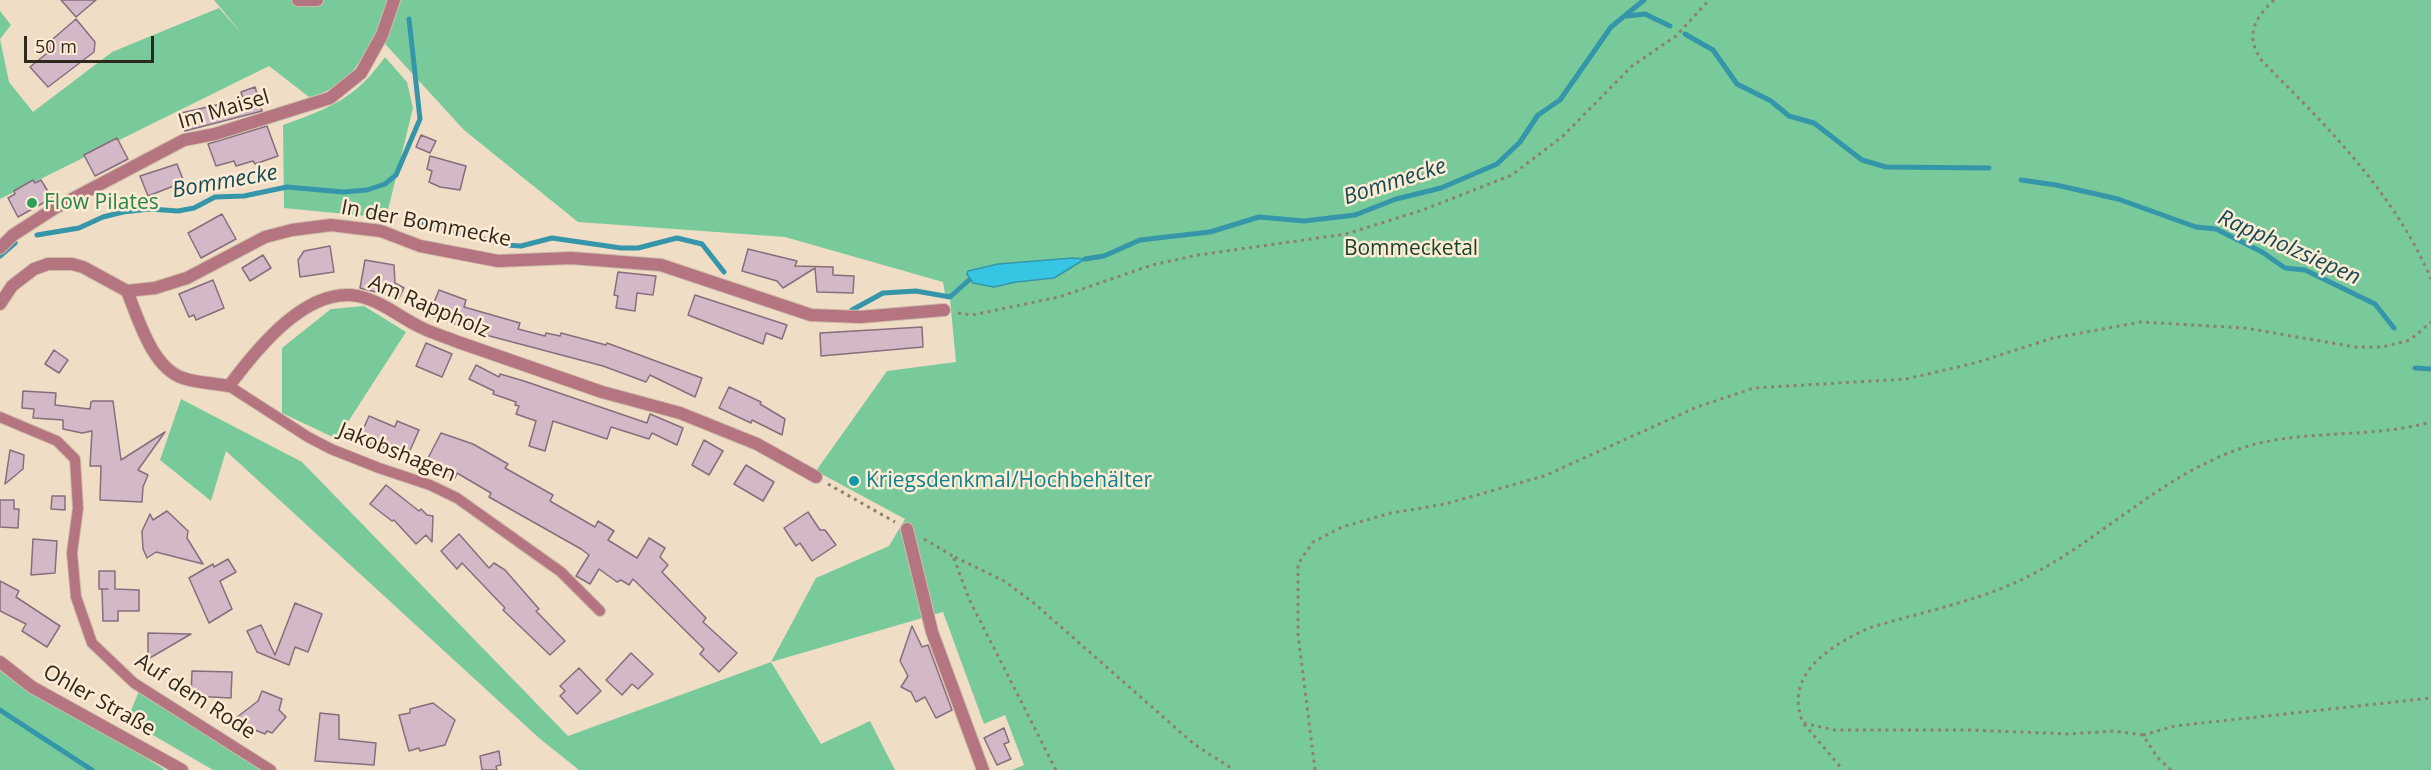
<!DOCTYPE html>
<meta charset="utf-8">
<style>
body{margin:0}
#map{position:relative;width:2431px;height:770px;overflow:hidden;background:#f0ddc6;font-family:"Open Sans",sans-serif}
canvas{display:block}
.scale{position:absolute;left:24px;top:36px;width:130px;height:27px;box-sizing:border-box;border:3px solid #2f281f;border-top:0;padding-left:8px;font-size:18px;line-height:21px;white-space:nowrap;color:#2f281f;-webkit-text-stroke:4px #feebd3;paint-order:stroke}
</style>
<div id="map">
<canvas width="2431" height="770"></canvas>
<div class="scale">50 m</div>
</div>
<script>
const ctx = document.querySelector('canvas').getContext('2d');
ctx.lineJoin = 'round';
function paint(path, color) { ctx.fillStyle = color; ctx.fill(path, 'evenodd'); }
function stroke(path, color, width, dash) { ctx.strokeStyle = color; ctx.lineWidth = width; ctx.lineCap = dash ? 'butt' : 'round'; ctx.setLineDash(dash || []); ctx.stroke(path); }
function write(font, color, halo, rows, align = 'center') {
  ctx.font = font + ' "Open Sans",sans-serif'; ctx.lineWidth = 5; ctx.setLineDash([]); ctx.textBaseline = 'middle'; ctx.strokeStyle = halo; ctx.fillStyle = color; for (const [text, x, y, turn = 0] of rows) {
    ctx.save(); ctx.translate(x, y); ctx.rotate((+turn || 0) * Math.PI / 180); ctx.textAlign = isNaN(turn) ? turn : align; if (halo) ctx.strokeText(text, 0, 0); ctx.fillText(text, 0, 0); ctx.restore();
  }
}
paint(new Path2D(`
 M214 0H2431V770H1012L1024 765 1005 715 984 724 943 612 771 662 821 744 870 721 895 770H579L539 738 226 451 211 501 160 460 181 399 302 462 568 736 771 662 816 578 889 546 905 519 816 471 887 371 956 362 950 299H946L943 282 785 237 578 222 464 130 376 34C358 66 347 88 309 97L269 66 0 199V11L11 25 0 39 9 82 33 112 112 52 219 8 243 35Z
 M385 57 407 82 413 108 386 218 284 208 283 125C330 108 355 99 385 57Z
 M364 306 406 332 337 439 282 413V348L331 309Z
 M0 662 165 770H0Z
 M139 691 261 770H213L127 720Z`), '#79ca9b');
const water = new Path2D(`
 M1073 258 1085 259 1054 278 1016 282 994 287 973 283 967 274 968 271 998 264Z`);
paint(water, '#37c5e4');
stroke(water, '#3596a9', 1.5);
stroke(new Path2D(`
 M1627 16 1645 14 1670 26
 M1685 34 1713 50 1737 84 1771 101 1789 116 1814 123 1862 160 1886 167 1989 168
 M2021 180 2056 185 2118 199 2196 227 2216 229 2262 252 2285 268 2305 270 2375 304 2394 328
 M423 223 505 245 521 246 552 238 621 248H638L677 238 702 244 724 272
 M37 235 79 228 103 217 123 212 150 209 178 211 194 208 215 197 244 196 287 187 343 192 367 190 385 184 396 175 420 119 409 19
 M0 256 15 243
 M1085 259 1104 256 1140 240 1210 232 1259 217 1304 221 1355 215 1396 199 1441 188 1497 164 1520 142 1538 115 1560 100 1611 27 1644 0
 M852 310 883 293 916 291 950 297 969 280
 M2415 368 2431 369
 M0 710 92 770`), '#3596a9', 5);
const building = new Path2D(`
 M61 0H96L76 17Z
 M76 19 95 42 94 52 48 87 30 67 51 50 47 44Z
 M255 87 262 111 185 131 181 113 243 99 241 92Z
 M267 126 278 156 255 164 253 161 236 166 234 161 216 166 208 144Z
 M421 135 436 141 430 153 416 147Z
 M117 138 128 159 95 176 84 155Z
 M430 156 466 166 460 190 440 187 429 182 432 171 427 169Z
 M177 164 184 182 148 196 140 176Z
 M33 180 35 183 41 180 52 198 18 217 8 198 15 194 14 191Z
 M222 214 236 239 201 258 188 233Z
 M330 246 334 272 300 277 298 260 304 251Z
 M748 249 797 261 795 266 833 267V275L854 276 853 293 817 292 815 268 783 288 777 281 742 271Z
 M263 255 271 268 250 281 242 268Z
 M365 260 394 265 395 283 404 288 399 298 360 288Z
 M618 272 656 276 653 295 637 293 635 311 616 308 618 296 614 295Z
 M213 280 224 308 196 320 194 315 189 317 179 294Z
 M439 290 466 300 464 307 520 323 518 329 545 336 546 333 560 336 561 333 606 345 607 343 702 378 695 397 650 375 646 382 603 366 482 334 483 330 457 325 429 315Z
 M695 295 787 325 782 339 766 333 763 344 688 315Z
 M922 327 923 347 821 356 820 333Z
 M426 343 452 354 442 377 416 366Z
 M54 350 68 360 59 373 45 364Z
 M476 365 499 377 500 374 524 381 647 423 650 414 683 428 677 445 652 433 649 439 611 427 607 439 553 421 545 451 529 446 536 421 516 414 519 406 515 405 516 402 493 394 494 391 469 379Z
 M729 387 761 402 760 404 785 419 782 435 752 420 751 423 719 408Z
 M23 391 56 393 55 405 90 409 91 402 93 401H113L121 460 165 432 138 470 148 475 143 487 142 502 100 500 101 466H90L92 431 82 433 63 429V420L33 418 34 409 22 408Z
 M369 416 395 427 397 421 419 430 408 455 384 446 382 449 359 439Z
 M441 433 473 444 508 464 505 468 553 495 550 501 595 527 598 521 614 531 608 540 637 558 649 538 665 548 660 557 668 565 662 572 706 618 703 622 737 653 719 672 700 654 704 649 633 579 629 585 621 580 617 582 599 569 590 584 576 576 589 555 581 549 489 497 491 493 457 473 455 478 441 473 442 468 426 462Z
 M704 440 723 451 709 475 692 465Z
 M10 450 24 455 23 469 5 484Z
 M746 465 774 482 763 501 734 484Z
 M386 485 419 511 421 509 427 515 433 516 432 542 426 535 416 544 394 520 392 521 370 504Z
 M52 496H65V510L51 509Z
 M0 500H14V509H19L18 528 0 527Z
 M167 511 188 531 187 538 203 564 156 552 147 558 143 549 142 531 150 514 153 520Z
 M808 512 820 530H825L836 545 812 561 800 543 796 546 784 528Z
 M459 534 489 568 494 563 505 570 539 609 536 611 565 641 550 655 503 610 505 608 462 563 457 569 441 551Z
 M33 539 57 541 55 573 31 575Z
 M228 559 236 572 220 581 232 609 209 623 189 578 213 564 214 567Z
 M99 571H115V589L139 590V611H118V621H103L102 589H108H99Z
 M0 581 19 591 16 597 60 626 47 647 22 631 26 624 0 611Z
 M295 603 322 614 308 652 295 647 289 665 257 652 247 631 261 625 275 655Z
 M912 626 922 647 928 645 952 710 936 718 925 697 916 702 911 692 901 687 908 676 900 661Z
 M148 633 191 634 148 659Z
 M631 653 653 674 638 689 632 684 622 695 606 680Z
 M579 668 601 691 577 714 560 696 565 691 560 686Z
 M192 671 232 672 231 698 191 696Z
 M262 691 282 699 279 710 286 717 272 733 267 731 265 734 232 721 258 701Z
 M433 703 455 720 445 745 420 751 419 748 409 751 399 715 410 713V709Z
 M320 713 339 715V739L376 743 374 765 315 761Z
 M1004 728 1009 742 1004 744 1011 759 997 765 984 738Z
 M499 751 501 765 496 766 497 770H482L480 756Z`);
paint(building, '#d3b8c8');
stroke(building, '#866e7c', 1.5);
const service = new Path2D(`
 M229 386 308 437 331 449 379 468 430 485 457 498 561 572 600 611
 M0 417 57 441 75 459 78 508 72 553 76 597 92 643 134 683 271 770`);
const minor = new Path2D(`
 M298 0H317
 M0 248 13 235 55 208 184 140 215 134 330 98 361 73 382 35 394 0
 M127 291C138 318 152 368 183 378 197 383 214 383 229 386 256 350 306 286 358 296 381 301 400 317 420 327 432 333 445 337 458 342L602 392 680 413 757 444 816 477
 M0 304 12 286 34 269 48 264H72L83 267 127 291 155 288 187 278 265 237 292 230 331 225 381 231 420 246 498 261 571 258 661 265 811 315 860 317 944 310
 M907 529 932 632 983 770`);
const tertiary = new Path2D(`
 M0 662 32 687 182 770`);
stroke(service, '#cdbca8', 12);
stroke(minor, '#cdbca8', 14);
stroke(tertiary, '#cdbca8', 14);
stroke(new Path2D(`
 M2274 0C2253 20 2245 36 2262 61 2327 126 2395 194 2431 279
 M958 313 972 315 1059 297 1152 265 1198 255 1346 234 1423 210 1512 175 1563 136 1632 66 1676 36 1709 0
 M828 484 895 522
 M924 539 953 556
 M1804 724 1843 770
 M2143 735 2114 731 2070 734 1968 730H1834L1803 723C1783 674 1830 646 1869 628 1921 612 1976 602 2025 578 2096 543 2152 484 2226 454 2291 426 2363 441 2431 422
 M1056 770 969 599 953 556 1004 581 1035 604 1194 744 1234 770
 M1315 770 1298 634V564L1313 542 1342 527 1391 513 1445 504 1544 476 1697 407 1754 388 1906 379 1975 363 2053 338 2141 322 2245 328 2355 347H2382L2410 340 2431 322
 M2171 770 2157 757 2143 735 2175 726 2431 698`), '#8d8070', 3, [3, 4.5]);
stroke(service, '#b47480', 10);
stroke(minor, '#b47480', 12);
stroke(tertiary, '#b47480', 12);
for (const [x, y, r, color] of [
 [32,203,6,"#2e9e5b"],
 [854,481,6,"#0f9aa8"]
]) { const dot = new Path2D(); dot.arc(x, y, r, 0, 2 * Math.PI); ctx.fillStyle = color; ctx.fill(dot); stroke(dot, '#feebd3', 2); }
write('21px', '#2f281f', '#feebd3', [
 ["Im Maisel",224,110,-16],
 ["In der Bommecke",426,224,11],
 ["Am Rappholz",429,307,23],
 ["Jakobshagen",397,453,22],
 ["Auf dem Rode",195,697,33],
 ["Ohler Straße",99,701,29]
]);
write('21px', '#27864d', '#feebd3', [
 ["Flow Pilates",44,203]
], 'left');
write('21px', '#1a432d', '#feebd3', [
 ["Bommecketal",1411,249]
]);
write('21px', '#0d838f', '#feebd3', [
 ["Kriegsdenkmal/Hochbehälter",866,481]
], 'left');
write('italic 22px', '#114b58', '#feebd3', [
 ["Bommecke",225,182,-10],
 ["Bommecke",1395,182,-18],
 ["Rappholzsiepen",2289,248,24]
]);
</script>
